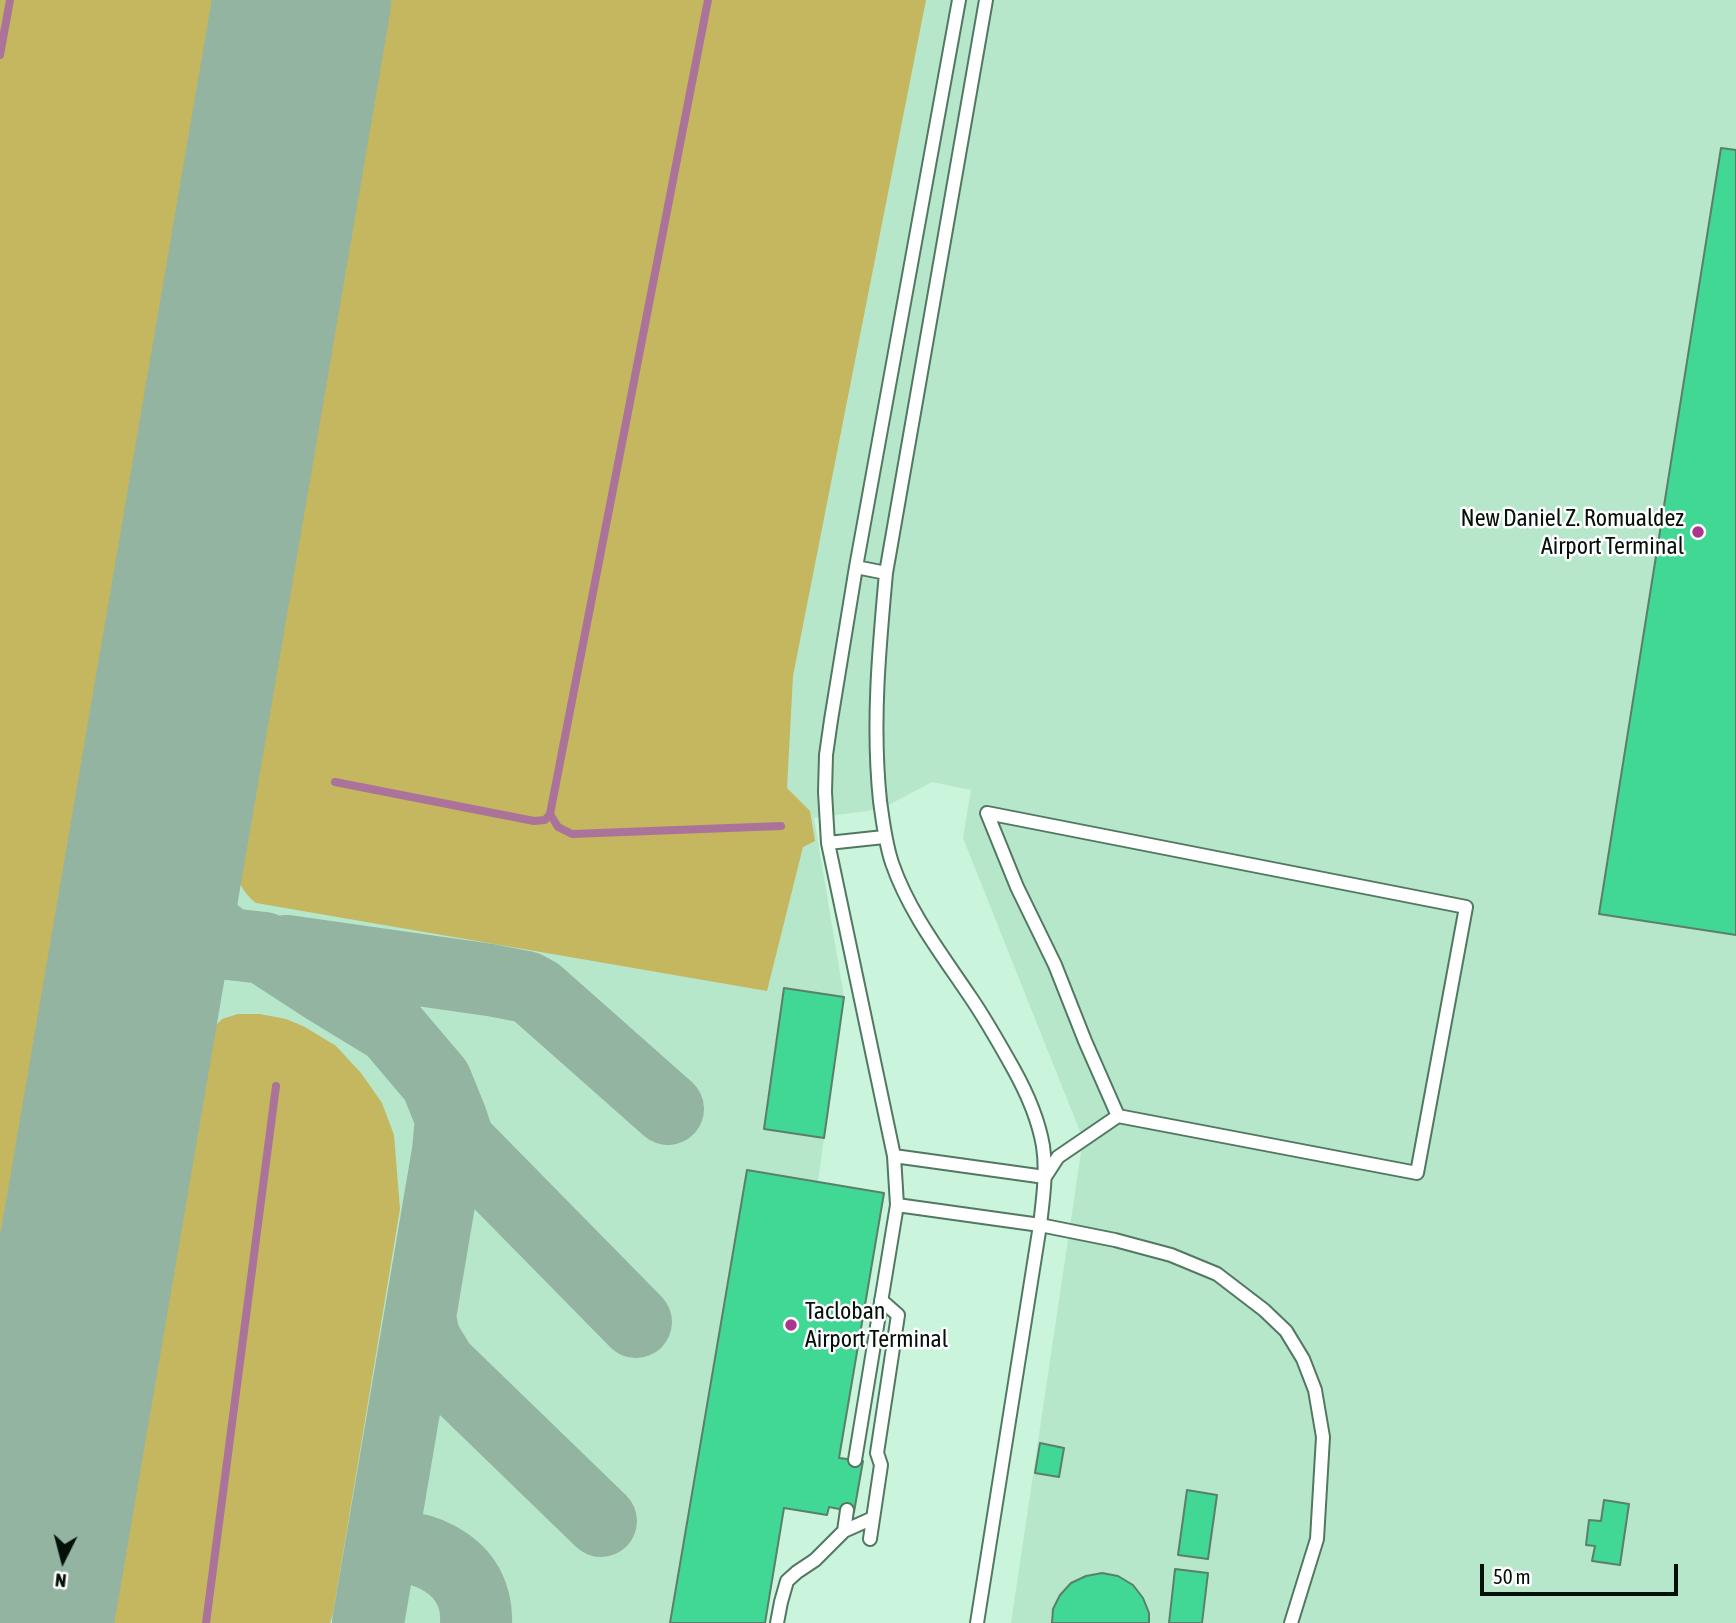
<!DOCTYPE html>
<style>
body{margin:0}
#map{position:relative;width:1736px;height:1623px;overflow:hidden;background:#caf4dc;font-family:"Asap Condensed",sans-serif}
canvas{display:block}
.north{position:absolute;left:28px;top:1525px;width:70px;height:70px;-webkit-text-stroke:5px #fff;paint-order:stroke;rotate:186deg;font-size:19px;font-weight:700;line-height:28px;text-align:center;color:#031109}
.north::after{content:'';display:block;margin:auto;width:24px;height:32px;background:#031109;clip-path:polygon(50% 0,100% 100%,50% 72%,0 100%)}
.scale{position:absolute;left:1480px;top:1564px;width:198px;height:32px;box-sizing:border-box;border:4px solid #031109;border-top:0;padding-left:9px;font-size:21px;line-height:24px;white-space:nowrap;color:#031109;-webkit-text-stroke:5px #fff;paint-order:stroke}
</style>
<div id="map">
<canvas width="1736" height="1623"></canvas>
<div class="north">N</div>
<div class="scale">50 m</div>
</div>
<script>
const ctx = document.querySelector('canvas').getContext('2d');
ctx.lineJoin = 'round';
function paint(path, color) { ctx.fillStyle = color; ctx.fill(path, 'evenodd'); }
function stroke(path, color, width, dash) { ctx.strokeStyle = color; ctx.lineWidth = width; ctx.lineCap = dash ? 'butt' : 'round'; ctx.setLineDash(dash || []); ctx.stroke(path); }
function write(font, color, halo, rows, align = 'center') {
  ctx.font = font + ' "Asap Condensed",sans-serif'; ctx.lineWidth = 5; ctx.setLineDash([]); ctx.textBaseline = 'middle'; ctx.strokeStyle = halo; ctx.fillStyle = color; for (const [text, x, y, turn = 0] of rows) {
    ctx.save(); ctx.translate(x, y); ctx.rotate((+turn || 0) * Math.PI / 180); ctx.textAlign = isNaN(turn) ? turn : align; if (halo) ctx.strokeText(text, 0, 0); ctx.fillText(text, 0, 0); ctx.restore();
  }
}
paint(new Path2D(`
 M0 0H1736V1623H1011L1083 1139 963 838 971 790 932 782 881 809 814 818 844 997 818 1181 884 1193 839 1457 863 1461 854 1512 829 1507 827 1515 784 1509 765 1623H0Z`), '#b6e7cb');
paint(new Path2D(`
 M0 0H216L0 1246Z
 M388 0H926L793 676 787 788 810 811 815 841 803 847 767 991 256 903C241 892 236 875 230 858Z
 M238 1014H260L286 1019 305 1027 336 1046 361 1073 382 1103 394 1135 400 1209 333 1614 330 1623H110L212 1029 222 1019Z`), '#c5b660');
stroke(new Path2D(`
 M0 55 10 0
 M335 782 534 821 545 820 550 814 708 0
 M550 814 558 827 572 834 781 826
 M206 1623 276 1086`), '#ac739a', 8);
stroke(new Path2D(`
 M162 818 158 872 164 890 183 908 229 944 264 948 327 989 391 1028 436 1081 451 1118 448 1151 368 1623
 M286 951 490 980 526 987 537 993 668 1109
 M135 976C138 970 141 962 146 957 167 934 201 939 229 944
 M451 1118 459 1142 636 1322
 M420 1319 425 1340 441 1366 601 1521
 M379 1560C387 1556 396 1550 404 1549 424 1546 454 1564 465 1581 473 1593 477 1609 476 1623`), '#92b4a1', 72);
stroke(new Path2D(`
 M24 1623 302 0`), '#92b4a1', 178);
const building = new Path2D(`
 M1721 148 1736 150V935L1599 914Z
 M784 988 844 997 824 1138 764 1129Z
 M747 1170 884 1193 839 1458 863 1461 854 1512 829 1507 827 1515 784 1508 765 1623H670Z
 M1040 1443 1064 1448 1059 1477 1035 1473Z
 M1187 1490 1217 1495 1208 1559 1178 1555Z
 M1604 1500 1629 1504 1620 1565 1592 1561 1595 1546 1586 1545 1589 1520 1601 1521Z
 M1175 1569 1208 1573 1202 1623H1169Z
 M1102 1573 1118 1576 1133 1585 1143 1598 1149 1613V1623H1052L1053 1609 1060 1595 1071 1583 1086 1576Z`);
paint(building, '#41d795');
stroke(building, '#5a7f6b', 2);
const service = new Path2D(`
 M856 567 886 573
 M828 843 884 837
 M894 1156 1045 1177
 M1045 1177 1058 1157 1118 1116 1417 1173 1466 907 987 813 1017 887 1055 965 1085 1041 1118 1116
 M897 1205 1040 1225 1115 1240 1171 1255 1217 1274 1264 1310 1286 1331 1303 1359 1315 1390 1323 1437 1317 1539 1291 1623
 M855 1460 897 1205 894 1156 828 843 825 792 826 755 831 720 856 567 959 0
 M844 1531 847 1510
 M870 1539 881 1465 877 1453 898 1315 881 1300
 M777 1623 781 1602 787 1581 797 1572 815 1560 844 1531 873 1518
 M977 1623 1040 1225C1043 1199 1047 1172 1043 1146 1038 1117 1027 1093 1013 1068 999 1043 985 1018 969 995 940 952 909 912 892 863 885 842 883 822 880 801 872 725 879 649 886 573L986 0`);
stroke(service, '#527863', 16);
stroke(service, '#fff', 12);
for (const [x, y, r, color] of [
 [1698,532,7,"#ac368d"],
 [791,1325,7,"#ac368d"]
]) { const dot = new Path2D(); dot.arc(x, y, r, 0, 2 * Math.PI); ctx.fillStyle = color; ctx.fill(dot); stroke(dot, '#fff', 2.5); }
write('24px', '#031109', '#fff', [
 ["New Daniel Z. Romualdez",1684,518],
 ["Airport Terminal",1684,546],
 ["Tacloban",805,1311,"left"],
 ["Airport Terminal",805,1339,"left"]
], 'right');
</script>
